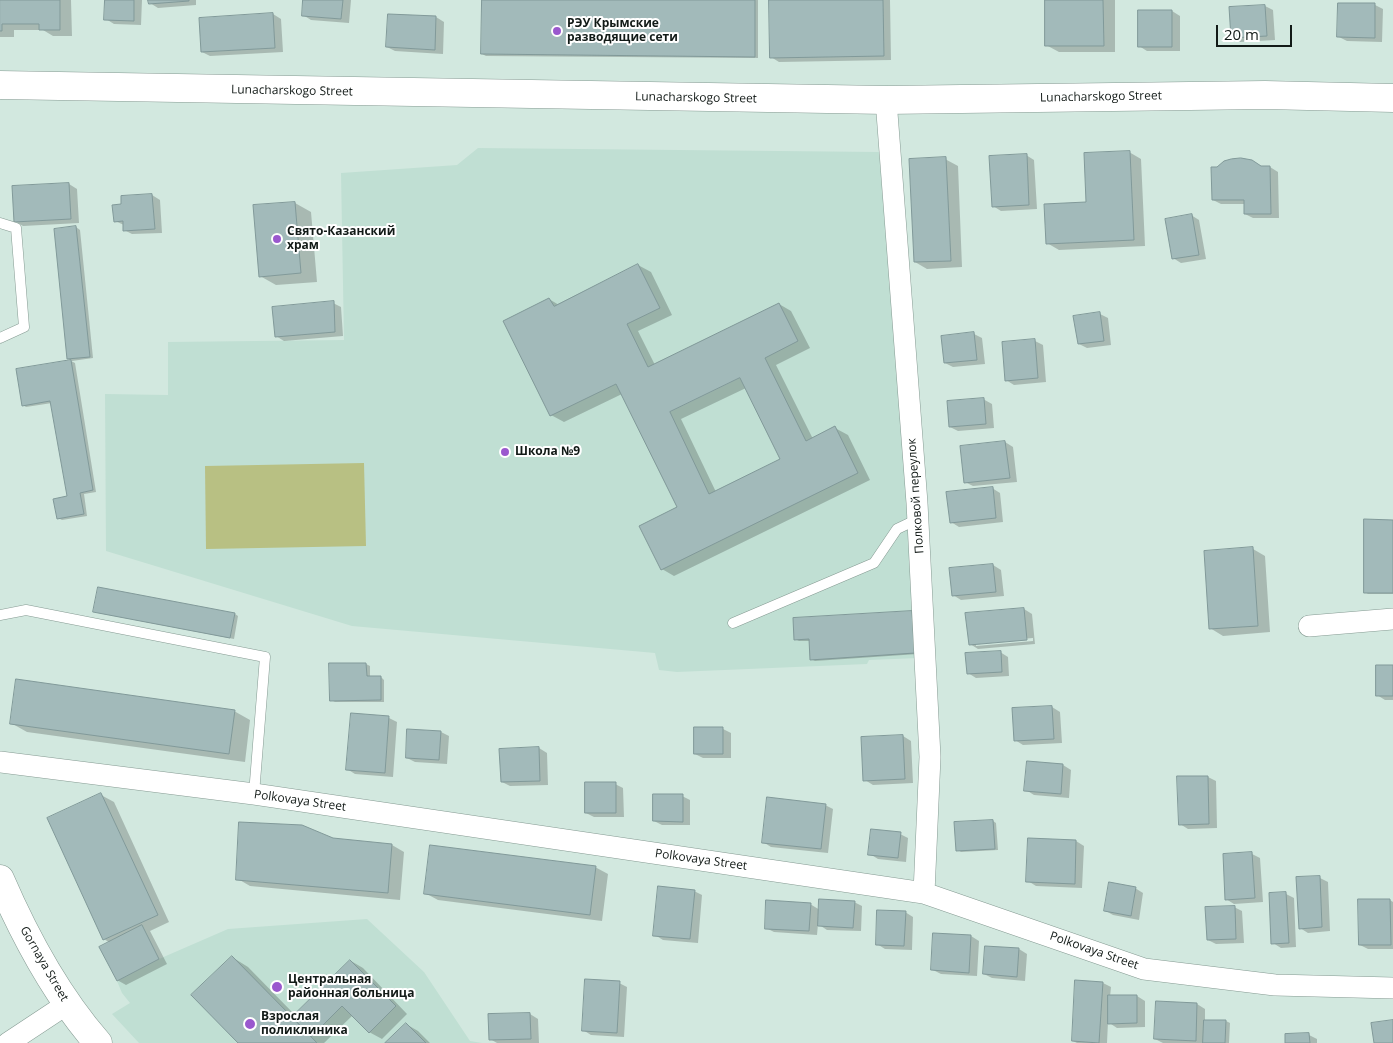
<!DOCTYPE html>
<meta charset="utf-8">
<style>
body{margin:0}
#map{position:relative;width:1393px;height:1043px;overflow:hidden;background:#d2e8df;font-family:"Open Sans",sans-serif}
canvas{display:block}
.scale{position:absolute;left:1216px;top:25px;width:76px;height:22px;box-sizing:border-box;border:2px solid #121a17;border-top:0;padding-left:6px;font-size:15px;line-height:18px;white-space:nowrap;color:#121a17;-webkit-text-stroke:4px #fff;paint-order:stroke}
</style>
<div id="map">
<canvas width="1393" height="1043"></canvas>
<div class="scale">20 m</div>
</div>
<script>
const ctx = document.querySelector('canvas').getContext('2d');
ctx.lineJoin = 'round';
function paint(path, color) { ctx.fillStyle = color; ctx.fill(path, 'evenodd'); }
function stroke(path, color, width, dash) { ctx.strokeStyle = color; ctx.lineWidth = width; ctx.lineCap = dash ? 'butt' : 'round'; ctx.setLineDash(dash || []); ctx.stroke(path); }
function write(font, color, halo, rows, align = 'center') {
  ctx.font = font + ' "Open Sans",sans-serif'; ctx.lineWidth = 4; ctx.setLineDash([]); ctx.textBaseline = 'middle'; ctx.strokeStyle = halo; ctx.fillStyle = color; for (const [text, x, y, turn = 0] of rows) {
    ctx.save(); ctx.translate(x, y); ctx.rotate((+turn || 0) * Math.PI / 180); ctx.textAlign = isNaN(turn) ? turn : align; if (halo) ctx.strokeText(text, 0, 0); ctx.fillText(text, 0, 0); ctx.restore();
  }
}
paint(new Path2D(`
 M478 148 879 152 909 508 919 658 869 660 867 664 677 672 659 670 655 653 352 626 106 551 105 394 168 395V342L344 340 341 173 457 165Z
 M367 919 424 972 470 1041 482 1043H139L112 1014 130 1003 122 993 117 981 159 959 228 929Z`), '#c0dfd3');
paint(new Path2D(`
 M364 463 366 546 206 549 205 466Z`), '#b8c083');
paint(new Path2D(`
 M0 0H71L72 36H53L43 30H14V37H0Z
 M106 0H142L141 25 114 24 106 19Z
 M150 0H196V5L158 8 150 3Z
 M304 0H351L349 23 311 20 303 15Z
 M483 0H758V58L486 56 482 54Z
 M771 0H890L891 60 779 62 771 57Z
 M1046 0H1115V52H1059L1046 45Z
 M1375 5 1383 9 1382 42 1347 41 1339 37Z
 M1265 6 1273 10 1275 40 1240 42 1232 37 1230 8Z
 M1172 11 1180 16V51H1147L1139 46Z
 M273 14 281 19 283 52 210 56 202 52Z
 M389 15 436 17 444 22 443 54 395 51 387 47Z
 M1129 152 1141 159 1145 246 1059 250 1047 243 1087 204Z
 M1026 155 1034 160 1037 209 1001 211 993 206Z
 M945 159 958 166 962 267 927 269 915 262Z
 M1261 167H1270L1278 172 1279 218H1253L1245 214V204H1221L1213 200Z
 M69 184 77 189 79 223 23 226 15 221Z
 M152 195 160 200 162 233 132 234 124 230V225L115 221 123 205Z
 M295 203 311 212 317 282 276 285 260 276Z
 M1191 215 1199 220 1206 259 1181 263 1173 258Z
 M76 227 80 230 93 358 72 361 68 359 55 230Z
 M638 265 651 272 672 315 638 331 655 365 779 304 791 311 810 348 776 365 813 439 835 428 848 435 870 480 674 576 662 569 678 508 622 394 564 422 551 415 505 321 549 299 559 305ZM746 388 782 460 716 492 681 419Z
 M333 303 341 307 343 336 284 341 276 336Z
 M1100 314 1108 318 1111 345 1087 348 1079 344Z
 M974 334 982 338 985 364 953 367 945 363Z
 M1035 341 1043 345 1046 382 1014 385 1006 380Z
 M71 361 75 363 96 492 84 494 87 516 62 520 58 518 68 497 52 403 26 407 23 405 17 370Z
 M983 399 992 404 994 428 958 431 950 427Z
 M1005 442 1013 447 1017 482 973 486 965 482Z
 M992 488 1000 493 1003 522 959 527 951 522Z
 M1393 521V594H1368L1365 592Z
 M1253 549 1265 556 1270 632 1223 636 1210 628 1205 552Z
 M993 565 1001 570 1004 596 961 600 953 595Z
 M1024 609 1032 614 1035 644 978 649 970 644ZM1033 638V641L976 646V643Z
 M95 611 235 614 238 616 234 639 98 613Z
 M912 612 918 654 815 661 811 659 810 641H799L795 639Z
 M1000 652 1008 657 1009 676 976 678 968 673Z
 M366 664 370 666V678L381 677 384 680V702H335L331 700V665Z
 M1393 666V700H1385L1377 695Z
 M1052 707 1060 712 1062 743 1023 745 1015 740Z
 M234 711 250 720 245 762 27 732 11 723Z
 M352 714 389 718 397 722 393 777 355 774 347 769Z
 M723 729 731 733V758H703L695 754Z
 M409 730 441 732 449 736 447 764 415 762 407 758Z
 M903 736 911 741 913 783 873 785 865 780 863 738Z
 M539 748 547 753 548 785 510 786 502 782Z
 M1028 762 1063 765 1071 770 1069 798 1034 795 1026 790Z
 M1208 777 1216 781 1217 828 1188 829 1180 824Z
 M615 784 623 788 624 817H594L586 813Z
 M101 795 114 802 169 922 150 931 167 964 126 985 117 980 110 943 104 939Z
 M682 796 690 800V825H662L654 821Z
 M825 805 833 809 828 853 771 847 763 842Z
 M993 821 996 823 998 850 961 852 958 850Z
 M900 834 908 838 906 862 878 859 870 854Z
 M332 839 392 845 404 852 400 900 250 886 238 879Z
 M1076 841 1084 846 1082 888 1036 886 1028 881Z
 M1252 854 1260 858 1263 902 1234 904 1226 899 1224 855Z
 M595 867 608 874 602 921 438 900 425 893Z
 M1320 878 1328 882 1330 931 1308 933 1300 928Z
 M1135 888 1143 893 1139 920 1113 915 1106 911Z
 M694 891 702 895 698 943 663 940 655 935Z
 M1286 894 1294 898 1296 947 1281 948 1273 943 1270 895Z
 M1390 900 1393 902V949H1368L1360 945Z
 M854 902 862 906 861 931 827 930 818 924 817 935 774 932 766 928 810 904 820 910Z
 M1234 907 1242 911 1244 943 1216 944 1208 940Z
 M905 912 913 917 912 950 885 949 877 944Z
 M971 936 979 941 977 976 941 974 933 970Z
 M1019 949 1027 954 1025 981 992 978 984 974Z
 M232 957 248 967 295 1015 351 961 363 968 407 1014 382 1039 369 1032 353 1015 324 1043H240Z
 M619 983 627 987 624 1037 591 1035 583 1030Z
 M1103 983 1111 987 1110 997 1137 996 1145 1001V1027L1117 1028 1108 1022 1107 1043H1077L1073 1041Z
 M1157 1003 1197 1004 1205 1009V1021H1226L1230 1023 1229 1043H1163L1155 1039Z
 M530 1014 538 1019 539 1043H497L490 1039Z
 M406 1024 418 1031 430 1043H387Z
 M1309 1035 1317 1039V1043H1286Z`), '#0003');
const building = new Path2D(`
 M0 0H60V30H39V24H2V31H0Z
 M105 0H134V21L104 20Z
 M148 0H189V1L149 4Z
 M303 0H343L341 19 302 16Z
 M482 0H755V57L481 54Z
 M769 0H883L884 56 770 58Z
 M1045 0H1103L1104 46H1045Z
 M1338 3H1375V38L1337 37Z
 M1265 5 1267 36 1231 38 1229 7Z
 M1138 10H1172V47H1138Z
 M273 13 275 48 201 52 199 18Z
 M388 14 436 16 435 50 386 47Z
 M1130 151 1134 240 1046 244 1044 204 1086 202 1084 153Z
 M1027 154 1029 205 992 207 989 156Z
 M946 157 951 261 914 262 909 159Z
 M1241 158 1252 160 1261 166H1270L1271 214H1244V200H1212L1211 167H1217L1224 161 1231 159Z
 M69 183 71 219 14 222 12 186Z
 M152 194 155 229 123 231V221L114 222 112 205 121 204V196Z
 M295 202 301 273 259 277 253 205Z
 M1192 214 1199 255 1172 259 1165 219Z
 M76 226 90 357 67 359 54 229Z
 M638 264 660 308 627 324 648 367 779 303 798 341 765 358 806 441 835 426 858 473 661 570 639 526 677 507 616 384 550 416 503 321 549 298 554 306ZM740 378 780 459 709 494 670 412Z
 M334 301 335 332 275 337 272 307Z
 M1100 312 1104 341 1078 344 1073 316Z
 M974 332 977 360 944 363 941 336Z
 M1035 339 1038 378 1005 381 1002 342Z
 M71 360 93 490 80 493 84 514 57 519 53 499 67 496 50 401 22 406 16 369Z
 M984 398 986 424 949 427 947 401Z
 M1005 441 1010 478 964 483 960 446Z
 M993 487 996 518 950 523 946 492Z
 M1364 519 1393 520V593H1364Z
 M1253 547 1258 626 1209 629 1204 551Z
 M993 564 996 592 952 596 949 568Z
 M98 587 235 613 230 638 93 612Z
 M1024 608 1027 640 969 645 965 613Z
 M912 611 915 653 810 660 809 639 794 640 793 618Z
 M1001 651 1002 672 967 674 965 653Z
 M329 663H366L367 676H381V700L330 701Z
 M1376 665H1393V696H1376Z
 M16 679 235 710 229 754 10 724Z
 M1052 706 1054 739 1014 741 1012 708Z
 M351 713 389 716 385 773 346 770Z
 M694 727H723V754H694Z
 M407 729 441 731 439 760 406 758Z
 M903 735 905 779 863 781 861 737Z
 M539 747 540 781 501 782 499 749Z
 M1027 761 1063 764 1061 794 1024 791Z
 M1177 776H1208L1209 824 1179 825Z
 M585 782H616V813H585Z
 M101 793 158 915 103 940 47 818Z
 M653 794H683V822L653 821Z
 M767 797 826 804 821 849 762 843Z
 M993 820 995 849 956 851 954 822Z
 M239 822 302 825 333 838 392 844 388 893 236 880Z
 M871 829 901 832 898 858 868 855Z
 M1028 838 1076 840 1075 884 1026 882Z
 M430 845 596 866 590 915 424 894Z
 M1252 852 1255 898 1225 900 1223 854Z
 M1320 876 1322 927 1299 929 1296 877Z
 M1109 882 1136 887 1131 916 1104 911Z
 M658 886 695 890 690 939 653 936Z
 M1286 892 1289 943 1271 944 1269 893Z
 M819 899 855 901 853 928 818 926Z
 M1358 899H1390L1391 945H1359Z
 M766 900 811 903 809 931 765 929Z
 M1235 906 1236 939 1207 940 1205 907Z
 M877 910 906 911 904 946 876 945Z
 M142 925 159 959 117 981 99 947Z
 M933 933 971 935 969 973 931 970Z
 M985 946 1019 948 1017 977 983 974Z
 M232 956 292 1017 317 1043H238L191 995Z
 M350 960 396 1006 369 1033 342 1006 311 1037 292 1017Z
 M585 979 620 981 617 1033 582 1031Z
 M1075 980 1103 982 1099 1043 1072 1041Z
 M1108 995H1137V1023L1108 1024Z
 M1156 1001 1197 1003 1196 1041 1154 1039Z
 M530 1013 531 1039 489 1040 488 1014Z
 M1204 1020H1226L1225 1043H1203Z
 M1393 1020V1043H1374L1371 1023Z
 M406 1023 426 1043H385Z
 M1309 1033 1310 1043H1285V1034Z`);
paint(building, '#a2baba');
stroke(building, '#819999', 1);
const lane = new Path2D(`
 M0 223 16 228 24 327 0 338
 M0 615 26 610 265 657 254 794
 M733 623 874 563 897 529 918 519`);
const street = new Path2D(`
 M886 100 917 503 930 757 924 893
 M1309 626 1393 619
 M0 762 254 794 924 893 1144 969 1275 985 1393 988
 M8 1043 67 1004`);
const secondary = new Path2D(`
 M0 85 886 100 1265 95 1393 98
 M0 879C25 937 56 995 98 1043`);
stroke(lane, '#859a92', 11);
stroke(street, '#859a92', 22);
stroke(secondary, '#859a92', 29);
stroke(lane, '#fff', 10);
stroke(street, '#fff', 21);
stroke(secondary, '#fff', 28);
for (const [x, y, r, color] of [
 [557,31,5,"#9a58ce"],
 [277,239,5,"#9a58ce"],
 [505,452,5,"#9a58ce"],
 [277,987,6,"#9a58ce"],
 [250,1024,6,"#9a58ce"]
]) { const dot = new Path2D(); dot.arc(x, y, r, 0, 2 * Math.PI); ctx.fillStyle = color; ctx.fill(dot); stroke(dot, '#fff', 2); }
write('bold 12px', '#121a17', '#fff', [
 ["РЭУ Крымские",567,24],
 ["разводящие сети",567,38],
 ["Свято-Казанский",287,232],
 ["храм",287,246],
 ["Школа №9",515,452],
 ["Центральная",288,980],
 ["районная больница",288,994],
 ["Взрослая",261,1017],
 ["поликлиника",261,1031]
], 'left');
write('12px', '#121a17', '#fff', [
 ["Lunacharskogo Street",292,91,1],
 ["Lunacharskogo Street",1101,97,-1],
 ["Lunacharskogo Street",696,98,1],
 ["Полковой переулок",916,496,-94],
 ["Polkovaya Street",300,801,8],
 ["Polkovaya Street",701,860,8],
 ["Polkovaya Street",1094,951,19],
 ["Gornaya Street",44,964,60]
]);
</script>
